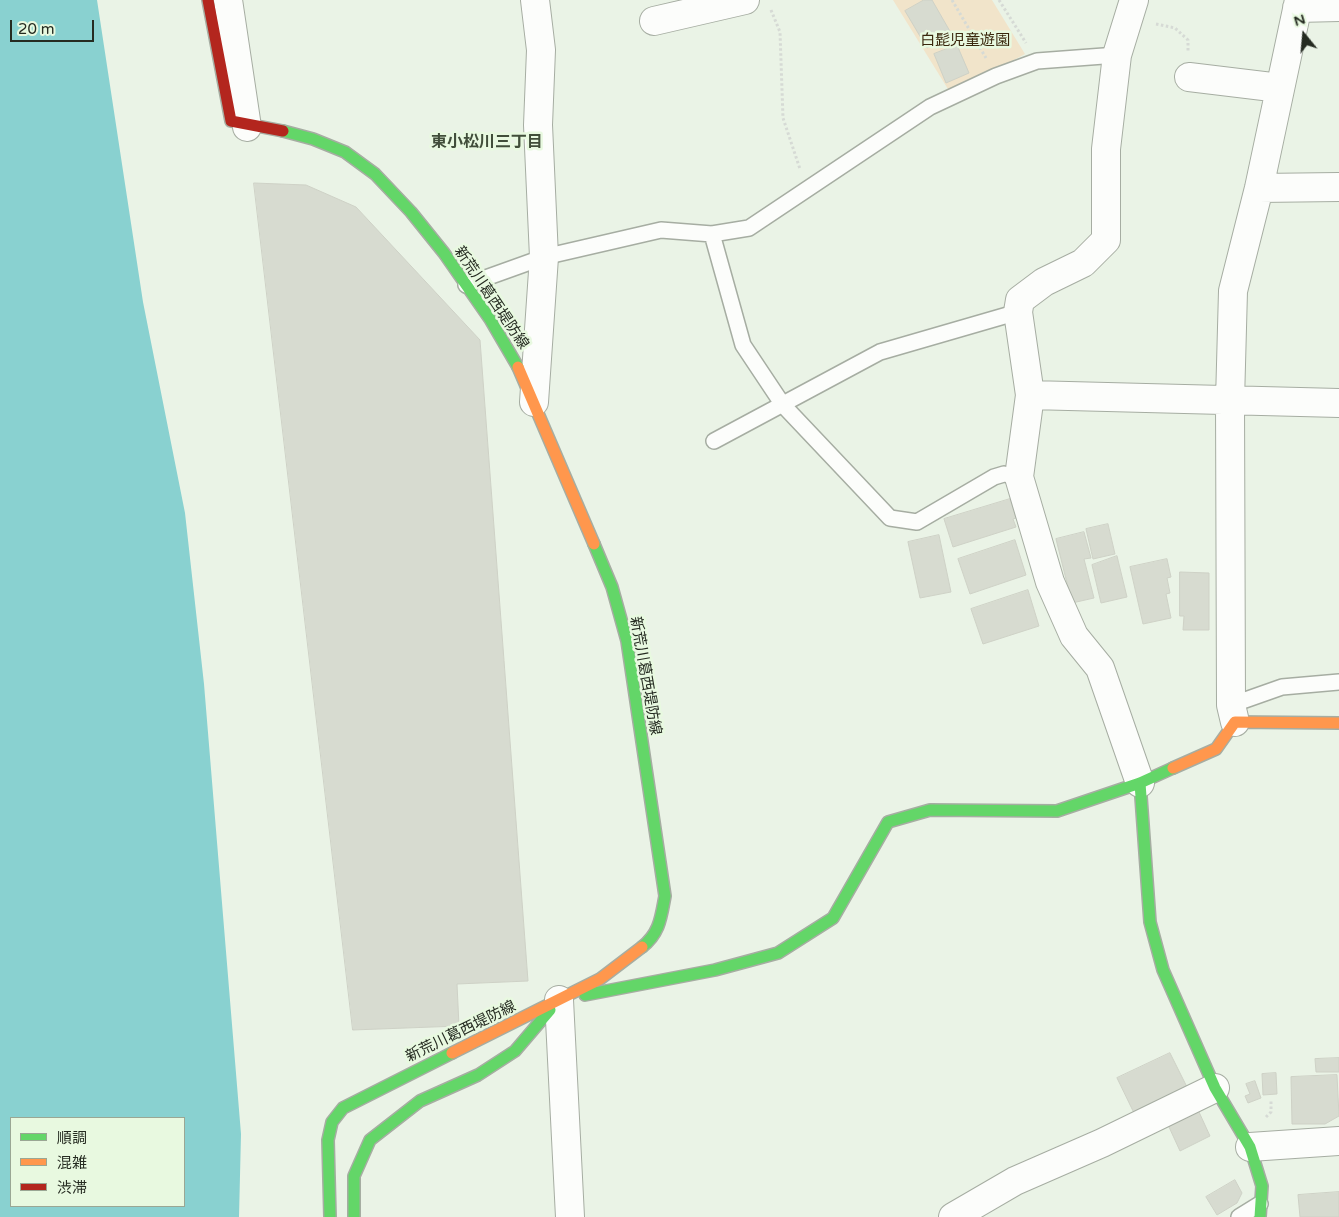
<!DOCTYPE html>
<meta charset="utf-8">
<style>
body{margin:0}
#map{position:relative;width:1339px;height:1217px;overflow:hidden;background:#eaf3e6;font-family:"Varela Round","Noto Sans JP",sans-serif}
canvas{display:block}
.legend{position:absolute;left:10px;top:1117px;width:175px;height:90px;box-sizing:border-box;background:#e8f9e0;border:1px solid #9aa794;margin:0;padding:6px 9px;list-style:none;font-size:15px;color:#252b21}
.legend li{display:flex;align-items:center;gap:10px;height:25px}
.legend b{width:25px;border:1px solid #9aa794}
.north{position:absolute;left:1279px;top:10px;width:50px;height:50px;-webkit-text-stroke:4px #e8f9e0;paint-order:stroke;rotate:343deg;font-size:14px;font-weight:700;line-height:20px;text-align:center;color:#252b21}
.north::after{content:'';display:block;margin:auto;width:18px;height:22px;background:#252b21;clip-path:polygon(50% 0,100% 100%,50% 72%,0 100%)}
.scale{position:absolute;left:10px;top:20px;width:84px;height:22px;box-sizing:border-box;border:2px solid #252b21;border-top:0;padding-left:6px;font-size:15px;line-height:18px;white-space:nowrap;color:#252b21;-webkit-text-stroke:4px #e8f9e0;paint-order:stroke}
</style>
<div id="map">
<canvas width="1339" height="1217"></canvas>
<ul class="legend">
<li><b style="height:6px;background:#63d668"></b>順調</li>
<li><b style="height:6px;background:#ff974d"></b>混雑</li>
<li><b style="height:6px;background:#b3261e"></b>渋滞</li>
</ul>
<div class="north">N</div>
<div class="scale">20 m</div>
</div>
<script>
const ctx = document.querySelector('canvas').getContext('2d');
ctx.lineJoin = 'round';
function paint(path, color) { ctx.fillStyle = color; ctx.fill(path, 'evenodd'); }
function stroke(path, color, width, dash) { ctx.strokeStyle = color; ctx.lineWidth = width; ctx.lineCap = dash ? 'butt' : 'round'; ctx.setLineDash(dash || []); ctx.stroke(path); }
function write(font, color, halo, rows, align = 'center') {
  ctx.font = font + ' "Varela Round","Noto Sans JP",sans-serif'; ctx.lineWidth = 5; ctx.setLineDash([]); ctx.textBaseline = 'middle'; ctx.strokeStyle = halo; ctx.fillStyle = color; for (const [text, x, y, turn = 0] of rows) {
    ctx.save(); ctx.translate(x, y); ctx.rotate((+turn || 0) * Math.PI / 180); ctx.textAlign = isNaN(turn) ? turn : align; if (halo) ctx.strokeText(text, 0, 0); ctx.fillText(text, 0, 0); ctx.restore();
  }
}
paint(new Path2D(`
 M893 0H992L1025 54 951 94Z`), '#f1e4ca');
paint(new Path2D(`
 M0 0H97L143 302 185 513 204 684 241 1134 239 1217H0ZM11 1118H184V1206H11Z`), '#89d1d0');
const building = new Path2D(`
 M924 0H932L951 33 927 48 905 11Z
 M957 45 969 73 946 83 934 54Z
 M254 183 306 185 356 207 480 340 528 981 457 984 459 1026 353 1030Z
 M1010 499 1016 518 1013 519 1016 527 953 547 944 519Z
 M1108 524 1115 554 1093 559 1086 529Z
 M1084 532 1091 558 1084 559 1094 598 1072 603 1056 539Z
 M939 535 951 592 920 598 908 542Z
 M1015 540 1026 575 970 594 958 559Z
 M1117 556 1127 597 1101 603 1092 565Z
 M1167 559 1171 577 1167 578 1170 593 1166 594 1171 618 1143 624 1130 567Z
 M1180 572 1209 573V630H1183L1184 616H1180Z
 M1028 590 1039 626 983 644 971 609Z
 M1170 1053 1187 1087 1134 1113 1117 1078Z
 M1339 1058V1072H1316L1315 1059Z
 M1276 1073 1277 1094 1263 1095 1262 1074Z
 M1337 1075 1339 1116 1325 1124H1292L1291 1077Z
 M1255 1081 1261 1098 1248 1103 1245 1096 1250 1094 1246 1084Z
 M1199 1112 1210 1136 1180 1151 1169 1127Z
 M1235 1180 1242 1193 1237 1203 1217 1215 1206 1197Z
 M1339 1192V1217H1300L1298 1195Z`);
paint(building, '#d7dbd0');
stroke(building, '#ced1c6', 1);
const lane = new Path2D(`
 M712 234 743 345 783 405 890 518 917 522 994 477 1004 474 1019 477
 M466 285 544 257 661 230 712 234 749 228 930 107 996 76 1037 61 1117 55
 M714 441 880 352 1018 312
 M1231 705 1282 687 1339 682
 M1239 1217 1260 1204`);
const street = new Path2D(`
 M228 0 247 127
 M1134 0 1117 55 1106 149V240L1083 263 1044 282 1020 300 1018 312 1030 395 1019 477 1050 582 1074 636 1100 668 1140 783
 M1297 8 1339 7
 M654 21 745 0
 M1189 77 1280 88
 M1259 188 1339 187
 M1030 395 1339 403
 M534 402 544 257 538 125 541 50 535 0
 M1235 722 1231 705 1230 401 1233 291 1259 188 1299 0
 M559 1000 570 1217
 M1250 1147 1339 1141
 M953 1217 1015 1181 1102 1143 1215 1088`);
const fast = new Path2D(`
 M283 131 313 139 345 152 375 174 411 212 444 253 490 319 518 367
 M594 544 612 587 627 641 665 896C661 917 660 933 642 947
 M1140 783 1150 922 1163 970 1215 1088 1250 1147 1262 1186 1260 1217
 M585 995 715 970 778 953 833 918 888 822 930 810 1057 811 1140 783 1173 768
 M330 1217 328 1140 332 1122 343 1108 452 1053
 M354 1217V1176L370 1140 420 1101 478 1075 515 1051 550 1010`);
const slow = new Path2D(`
 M518 367 594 544
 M1173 768 1216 749 1235 722 1339 723
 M452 1053 600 979 642 947`);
const jam = new Path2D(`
 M208 0 231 121 283 131`);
stroke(lane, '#a6ada2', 18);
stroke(street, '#a6ada2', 30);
stroke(fast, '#a6ada2', 14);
stroke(slow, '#a6ada2', 14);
stroke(jam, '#a6ada2', 14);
stroke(new Path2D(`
 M952 0 986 58
 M999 0 1026 43
 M771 10 780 32 783 118 800 169
 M1156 24 1175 28 1188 40V51
 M1266 1117 1271 1112V1099`), '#d6dad5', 3, [2.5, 2.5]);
stroke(lane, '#fcfdfb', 15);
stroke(street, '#fcfdfb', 28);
stroke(fast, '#63d668', 11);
stroke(slow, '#ff974d', 11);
stroke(jam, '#b3261e', 11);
write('15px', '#3a270d', '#e8f9e0', [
 ["白髭児童遊園",965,41]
]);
write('15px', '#252b21', '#e8f9e0', [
 ["新荒川葛西堤防線",491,298,56],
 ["新荒川葛西堤防線",645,676,80],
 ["新荒川葛西堤防線",461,1032,-26]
]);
write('bold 16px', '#414e3a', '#e8f9e0', [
 ["東小松川三丁目",487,143]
]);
</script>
